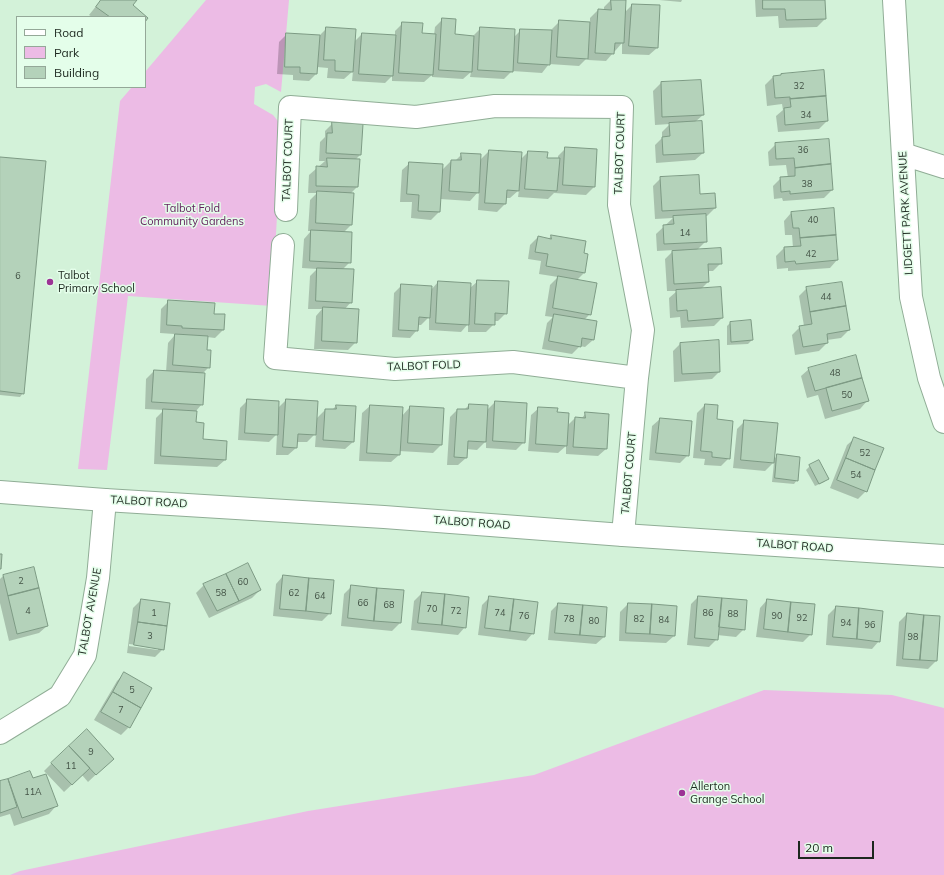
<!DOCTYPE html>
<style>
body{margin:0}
#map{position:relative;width:944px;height:875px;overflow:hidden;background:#d3f2d9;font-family:Mulish,sans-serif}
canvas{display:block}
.legend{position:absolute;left:16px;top:16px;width:130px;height:72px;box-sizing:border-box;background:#e4feea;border:1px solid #94a898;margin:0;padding:5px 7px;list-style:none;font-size:12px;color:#1c271e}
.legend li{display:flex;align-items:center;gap:8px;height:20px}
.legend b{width:20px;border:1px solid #94a898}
.scale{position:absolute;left:798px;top:841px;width:76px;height:18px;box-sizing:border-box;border:2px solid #1c271e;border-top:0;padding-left:5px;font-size:12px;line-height:14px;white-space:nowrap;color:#1c271e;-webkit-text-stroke:3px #e4feea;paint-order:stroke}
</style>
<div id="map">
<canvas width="944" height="875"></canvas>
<ul class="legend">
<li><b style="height:5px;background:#fff"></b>Road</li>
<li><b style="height:11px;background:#ecbbe5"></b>Park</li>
<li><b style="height:11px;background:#b4d2ba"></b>Building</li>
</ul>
<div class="scale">20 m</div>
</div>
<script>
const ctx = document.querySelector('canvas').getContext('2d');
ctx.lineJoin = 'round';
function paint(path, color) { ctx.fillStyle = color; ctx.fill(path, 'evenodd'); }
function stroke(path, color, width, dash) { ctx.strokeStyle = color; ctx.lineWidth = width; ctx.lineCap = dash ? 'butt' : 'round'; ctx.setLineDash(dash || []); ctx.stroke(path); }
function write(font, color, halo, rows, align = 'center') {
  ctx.font = font + ' Mulish,sans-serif'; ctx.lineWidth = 3; ctx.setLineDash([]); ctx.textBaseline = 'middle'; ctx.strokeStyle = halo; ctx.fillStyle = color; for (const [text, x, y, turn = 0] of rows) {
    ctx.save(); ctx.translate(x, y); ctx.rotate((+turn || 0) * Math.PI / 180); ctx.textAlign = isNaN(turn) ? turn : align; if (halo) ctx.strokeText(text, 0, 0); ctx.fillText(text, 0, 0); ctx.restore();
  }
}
paint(new Path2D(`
 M206 0H289L281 92 266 84 255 87 254 104 273 115 282 126 272 306 128 296 107 470 78 469 120 101 132 87H145V72Z
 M764 690 892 695 944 708V875H10L20 871 308 811 534 775Z`), '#ecbbe5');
paint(new Path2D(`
 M101 0H136L131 5 147 18 145 20V17H92L89 15Z
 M611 0H618L625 12 632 5 659 6 657 48 649 55 622 54V43L615 51H614L613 53 606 61 588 60V57L579 66 549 64 542 73 512 71 504 79 470 77 471 72 463 79 432 77V75L424 82 392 81V76L385 83 352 81 353 71 344 79 327 78 328 68 317 67 316 74 309 81 293 80V75L277 74 279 42 287 34 319 36 327 28 354 42 362 34 395 35V31L403 23 421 34 434 35 435 27 443 19 454 35 473 36 481 28 514 37 521 30 552 31V29L560 21 590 23V18L598 10H604V7Z
 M659 0H682L681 2Z
 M755 0H824L825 19 817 27 779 28 778 16 756 17Z
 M781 75 827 121 819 129 778 132 776 116 783 110 782 104 767 106 765 85 773 77 779 76Z
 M701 81 703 115 695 122 703 153 695 160 656 163 655 145 662 138V132L670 124 655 125 653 91 661 83Z
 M333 123 360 155 355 160 357 187 350 194 351 225 344 232 350 262 342 270 351 302 345 309 356 342 348 350 314 349 316 316 322 309H308L310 276 317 269 302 268 304 239 311 231H308L310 200 317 193H308L309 175 325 161H319L320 142 325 137V131Z
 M828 140 832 190 824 198 783 201 782 198 774 199 773 186 781 178H788L786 165 769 166 768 152 776 144Z
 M566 148 596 150 594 187 586 195 554 193 548 199 518 197 519 190 510 198H506L505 204 497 212 478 210 479 191 470 201 440 199 439 212 431 220 411 218 412 202H400L402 170 410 163 442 170 451 161H455L462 154 480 160 489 151 520 160 528 152 546 159H558V156Z
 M0 158 23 393 20 397 0 395Z
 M661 178 699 195 715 208 707 216H705L706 241 697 250 721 263 713 271H708V282L701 289 722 318 714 326 681 328 680 317 670 318 669 298 677 291H667L665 259 674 250 657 251 656 234 673 218 655 219 653 186Z
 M791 213 837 260 830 268 788 271V268L777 269 776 256 784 248H793L792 235H785L784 221Z
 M552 236 583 254 584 273 576 281 590 314 584 320 593 340 585 347 580 346 572 354 542 349 547 323 553 317 545 316 550 285 558 277 539 274 541 261 528 259 530 245 538 237 548 239Z
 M478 281 506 313 498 321H494V324L486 332H468V324L461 332 429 330V317L421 325H417V330L410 338 392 337 394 293 402 285 431 290 438 282 470 288Z
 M807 288 849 330 841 338 827 340V343L819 351 795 355 792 335 800 327 804 326 799 296Z
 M169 301 213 315H223V330L215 338 207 337 206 351 209 367 202 374V404L196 411 195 423 202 440 225 460 217 467 154 464 156 418 164 410 145 409 146 379 154 371 166 372 168 343 174 336V334L160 333 161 309Z
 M730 323 752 340 748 344 727 345V326Z
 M680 344 719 372 712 379 674 382 673 351Z
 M855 356 867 401 860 409 825 419 818 395 807 398 801 376 809 369Z
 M248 400 278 408 286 400 316 419 325 410H332L336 406 355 407 353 442 345 449 315 447 316 433 307 442H296V448L288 455H276L277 434 269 442 238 440 240 408Z
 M495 402 524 442 516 450 486 448V441L477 450 466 449V458L458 465H447L450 417 457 410H464L469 405 486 411Z
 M705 405 716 420 729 458 721 466 704 465 705 459 693 458 697 413Z
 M370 406 402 407 401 417 410 407 441 445 433 453 399 451V455L391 462 359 461 362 413Z
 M539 408 556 413 567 426 575 418 581 419 586 413 606 449 598 456 566 454V446L558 453 528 451 531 415Z
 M660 419 688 455 680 463 649 460 652 426Z
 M745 421 773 460 778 455 797 480 794 484 772 482 774 462 765 471 733 468 737 429Z
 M855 438 866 491 858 499 830 488 847 445Z
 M810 466 827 479 824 482 815 486 806 470Z
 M3 576 47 626 39 633 9 641 0 603V579Z
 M283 576 330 613 322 621 273 616 276 584Z
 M204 585 260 590 252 598 209 618 196 593Z
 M352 586 400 623 392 631 341 626 344 594Z
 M422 593 465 627 458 635 411 630 414 601Z
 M490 597 533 633 526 641 478 635 482 605Z
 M698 597 744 629 736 637 717 635V639L709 647 687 645 691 604Z
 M141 600 163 649 155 657 127 653 133 608ZM129 644 158 648V650L129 646Z
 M767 600 811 634 803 642 756 637 760 608Z
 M558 604 604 637 596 644 548 640 551 611Z
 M628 604 674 636 666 643 619 641 620 612Z
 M836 607 879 641 872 649 826 645 828 615Z
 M907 614 939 617 936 661 928 669 896 666 899 622Z
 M125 673 129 727 121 735 94 720 117 681Z
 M52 763 105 766 88 782 82 775 64 792 44 771Z
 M30 772 33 780 56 806 49 814 14 826 10 814 0 817V782Z`), '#0003');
const building = new Path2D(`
 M101 0H137L133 5 148 18 145 22V17H110L96 7Z
 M611 0H626L624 43H615L614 54 595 53 598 9 611 10Z
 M763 0H825L826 19 786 20 785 9H763Z
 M632 4 660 5 658 48 629 46Z
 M442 18 456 19 455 34 474 36 472 72 439 70Z
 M559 20 590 22 588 59 557 57Z
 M402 22 423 23 422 33 436 34 433 75 399 73Z
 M326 27 356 29 353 72 335 71V60H324Z
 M480 27 515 29 513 72 478 70Z
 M520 29 552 30 550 65 518 63Z
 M286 33 320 35 317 74 300 73V67H285Z
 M362 33 396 35 393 76 359 74Z
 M824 70 826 96 790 99V97L775 98 773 76 781 75V74Z
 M701 80 704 115 662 117 661 82Z
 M826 96 828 121 785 125 784 108 791 107 790 99Z
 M702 121 704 153 663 155 662 137 670 136 669 123Z
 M332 122 363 124 361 155 326 153 327 133H332Z
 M829 139 831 164 795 168 794 158 776 159 775 143Z
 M565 147 597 149 595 187 563 185Z
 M489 150 522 152 519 191 507 190 506 204 485 203Z
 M528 151 548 152 547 158H560L557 191 525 189Z
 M461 153 481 154 479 193 449 191 451 160H461Z
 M0 157 46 161 24 394 0 391Z
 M327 158 360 159 358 187 316 186V166L327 167Z
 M409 162 443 164 440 212 418 211 419 195 407 194Z
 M831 164 833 190 790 194V191L781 192 780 177 795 176V168Z
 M699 175 700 194 715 193 716 208 662 211 660 177Z
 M317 191 354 193 352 225 316 223Z
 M834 208 836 235 800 238 799 228H793L791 212Z
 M706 214 707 242 664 244 663 225 674 224 673 216Z
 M311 230 352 232 351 263 310 261Z
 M551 235 586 241 584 253 588 254 585 273 546 266 548 254 535 252 538 236 551 239Z
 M836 235 838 260 796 264 795 261 785 262 784 247 801 246 800 238Z
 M721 248 722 264H708L709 282 674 284 672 251Z
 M317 268 354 269 352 303 316 301Z
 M558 276 597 283 591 315 553 308Z
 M477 280 509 281 507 314 495 313V325L475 324Z
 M438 281 471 283 469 325 436 323Z
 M842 282 846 306 810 312 806 287Z
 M401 284 432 286 430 318 419 317 418 331 399 330Z
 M721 287 723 318 688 321 687 310 677 311 676 290Z
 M168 300 215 303 214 314H225L224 330 182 328V326L167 325Z
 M846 306 850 330 827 334 828 343 803 347 799 326 812 324 810 312Z
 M323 307 359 309 357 343 322 341Z
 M554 314 597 321 594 340 582 338 581 347 549 341Z
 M751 320 753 340 731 342 730 322Z
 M175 334 208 336 207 350H211L210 368 173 365Z
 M719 340 720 372 682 374 680 343Z
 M856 355 862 378 815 391 808 368Z
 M154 370 205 373 203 405 152 402Z
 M862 378 869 401 832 411 826 388Z
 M247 399 279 401 278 435 245 433Z
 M286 399 318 401 316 435 298 434 297 448 283 447Z
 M495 401 527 403 525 443 493 441Z
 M469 404 488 405 486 442 468 441 467 458 454 457 457 409H468Z
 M705 404 718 405 717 419 733 421 730 459 712 457V452L701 451Z
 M336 405 356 406 354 442 323 440 325 409H336Z
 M370 405 403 407 400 455 367 453Z
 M410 406 444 408 442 445 408 443Z
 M538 407 558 408 557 412 569 413 567 446 536 444Z
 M163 409 197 411 196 422 204 423 203 439 227 441 226 460 161 456Z
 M585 412 609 414 607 449 573 447 575 417 585 418Z
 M660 418 692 421 689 456 656 453Z
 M744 420 778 423 774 463 741 460Z
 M854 437 884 448 875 470 846 458Z
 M777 454 800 457 798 481 775 478Z
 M846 458 875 470 867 492 837 480Z
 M819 460 829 479 819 484 809 465Z
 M0 554H2L1 569H0Z
 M248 563 261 590 239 601 226 574Z
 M34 567 39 588 8 596 3 575Z
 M226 574 239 601 217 611 203 584Z
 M283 575 309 578 306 611 280 609Z
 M309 578 334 580 331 614 306 611Z
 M351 585 377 588 374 621 348 618Z
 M39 588 48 626 17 634 8 596Z
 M377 588 404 590 401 623 374 621Z
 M422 592 445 594 442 625 418 623Z
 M445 594 469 597 466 628 442 625Z
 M489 596 514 599 510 631 485 628Z
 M698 596 722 598 718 640 695 638Z
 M722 598 747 600 745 630 719 627Z
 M141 599 170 603 167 626 138 622Z
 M514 599 538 602 534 634 510 631Z
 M767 599 791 602 788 632 764 629Z
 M791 602 815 604 812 635 788 632Z
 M558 603 583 605 580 635 555 633Z
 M628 603 652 604 650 634 626 633Z
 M652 604 677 606 675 636 650 634Z
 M583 605 607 607 605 637 580 635Z
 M836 606 859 608 857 639 833 637Z
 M859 608 883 611 880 642 857 639Z
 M907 613 924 615 920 660 903 659Z
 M924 615 940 616 937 661 920 660Z
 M138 622 167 626 164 650 134 645Z
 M124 672 152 688 141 708 113 692Z
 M113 692 141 708 130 728 101 712Z
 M87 729 114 759 96 775 69 746Z
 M69 746 90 768 72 785 51 763Z
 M30 771 33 778 46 774 58 806 22 818 8 779Z
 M8 779 17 807 0 813V781Z`);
paint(building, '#b4d2ba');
stroke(building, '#7d9a84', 1);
const minor = new Path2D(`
 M894 0 911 297 929 378 944 422
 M903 154 944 167
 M286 210 290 107 416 117 495 106 622 107 619 205 643 330 637 378 623 535
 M283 245 275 358 395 369 513 362 637 378
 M0 733 60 696 85 655 98 578 105 500`);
const tertiary = new Path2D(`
 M0 492 105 500 384 517 623 535 944 556`);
stroke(minor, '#90ad96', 24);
stroke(tertiary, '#90ad96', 24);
stroke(minor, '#fff', 22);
stroke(tertiary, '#fff', 22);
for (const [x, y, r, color] of [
 [50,282,4,"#9c3395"],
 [682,793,4,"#9c3395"]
]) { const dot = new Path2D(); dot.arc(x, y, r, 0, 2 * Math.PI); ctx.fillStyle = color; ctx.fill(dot); stroke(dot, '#e4feea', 1.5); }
write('9px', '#425245', null, [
 ["32",799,86],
 ["34",806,115],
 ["36",803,150],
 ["38",807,184],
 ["40",813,220],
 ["14",685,233],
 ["42",811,254],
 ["6",18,276],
 ["44",826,297],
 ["48",835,373],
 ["50",847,395],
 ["52",865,453],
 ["54",856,475],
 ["2",21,581],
 ["60",243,582],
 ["58",221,593],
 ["62",294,593],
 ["64",320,596],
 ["66",363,603],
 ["68",389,605],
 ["70",432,609],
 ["4",28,611],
 ["72",456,611],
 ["1",154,613],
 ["74",500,613],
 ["86",708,613],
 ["88",733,614],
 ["76",524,616],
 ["90",777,616],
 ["92",802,618],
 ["78",569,619],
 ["82",639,619],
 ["84",664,620],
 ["80",594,621],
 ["94",846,623],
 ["96",870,625],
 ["3",150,636],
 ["98",913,637],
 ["5",132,690],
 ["7",121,710],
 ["9",91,752],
 ["11",71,766],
 ["11A",33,792]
]);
write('11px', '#1c271e', '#e4feea', [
 ["TALBOT COURT",620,153,-88],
 ["TALBOT COURT",288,160,-88],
 ["LIDGETT PARK AVENUE",906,213,-93],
 ["TALBOT FOLD",424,366,-2],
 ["TALBOT COURT",629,473,-85],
 ["TALBOT ROAD",149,502,3],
 ["TALBOT ROAD",472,523,4],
 ["TALBOT ROAD",795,546,4],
 ["TALBOT AVENUE",90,612,-80]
]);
write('11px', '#64225f', '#e4feea', [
 ["Talbot Fold",192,209],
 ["Community Gardens",192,222]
]);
write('11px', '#1c271e', '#e4feea', [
 ["Talbot",58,276],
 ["Primary School",58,289],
 ["Allerton",690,787],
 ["Grange School",690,800]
], 'left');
</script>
